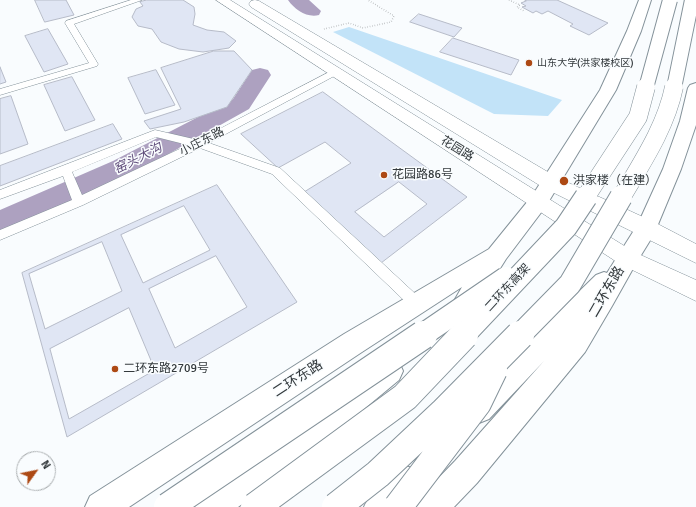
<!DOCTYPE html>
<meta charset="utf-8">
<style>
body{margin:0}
#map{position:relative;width:696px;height:507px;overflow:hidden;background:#f9fcfe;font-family:Signika,sans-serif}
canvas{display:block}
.north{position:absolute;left:16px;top:451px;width:40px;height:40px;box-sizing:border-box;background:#f9fcfe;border:1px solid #aaaeb0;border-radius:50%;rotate:57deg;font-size:11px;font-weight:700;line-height:16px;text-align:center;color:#33393c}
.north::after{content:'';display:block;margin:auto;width:14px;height:18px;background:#ad4914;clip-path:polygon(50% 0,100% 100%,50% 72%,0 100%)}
</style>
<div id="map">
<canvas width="696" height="507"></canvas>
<div class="north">N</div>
</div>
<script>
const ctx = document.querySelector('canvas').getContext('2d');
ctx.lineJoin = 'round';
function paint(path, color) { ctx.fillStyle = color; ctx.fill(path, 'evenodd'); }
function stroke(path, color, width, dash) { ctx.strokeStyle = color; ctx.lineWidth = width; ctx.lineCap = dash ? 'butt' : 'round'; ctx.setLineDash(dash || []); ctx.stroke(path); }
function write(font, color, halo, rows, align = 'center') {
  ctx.font = font + ' Signika,"Noto Sans SC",sans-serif'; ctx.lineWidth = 3; ctx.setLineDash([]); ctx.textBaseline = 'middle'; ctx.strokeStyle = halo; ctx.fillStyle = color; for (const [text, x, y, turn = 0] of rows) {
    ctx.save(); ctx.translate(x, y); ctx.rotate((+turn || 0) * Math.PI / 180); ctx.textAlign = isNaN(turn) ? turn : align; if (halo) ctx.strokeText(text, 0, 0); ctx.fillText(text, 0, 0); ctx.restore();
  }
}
paint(new Path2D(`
 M349 27 562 100 548 116 494 114 333 32Z`), '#c2e3f8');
paint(new Path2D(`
 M288 0H309L321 11 319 15C307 18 295 10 288 0Z
 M260 68 268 70 271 75 249 109 131 175 10 231 0 235V210L113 161 233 99 252 70Z`), '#ada1c0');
const building = new Path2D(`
 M35 0H66L74 15 45 22Z
 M147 0H183L194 7 195 14 193 25 207 30 224 32 236 41 229 48 203 52 179 49 161 42 152 29 138 26 132 17 136 9 143 6 140 2Z
 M525 0H557L608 23 589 35 570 26 573 24 548 11 542 14 536 11 533 13 522 7 526 6 521 3 526 1Z
 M419 14 462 28 454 37 410 22Z
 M48 29 68 64 44 72 25 36Z
 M453 38 519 60 511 75 440 52Z
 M214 51H234L252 70 227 107 184 122 150 129 144 121 181 109 161 68Z
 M0 67 6 82 0 84Z
 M156 70 175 105 145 114 128 78Z
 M72 77 95 120 65 131 44 85Z
 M323 92 467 197 381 263 304 192 351 163 325 142 278 168 241 134ZM399 182 427 204 384 237 355 212Z
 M11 96 28 144 0 154V99Z
 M113 124 122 139 0 186V166Z
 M217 185 297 302 67 437 22 273Z
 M184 206 210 250 143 283 121 235Z
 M102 242 122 291 45 329 29 274Z
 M216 256 247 307 175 348 149 289Z
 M129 308 155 370 69 419 50 349Z`);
paint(building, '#e0e6f4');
stroke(building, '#b6bbc8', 1);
const street = new Path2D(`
 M131 0H142L74 24 98 64 97 66 0 95V89L89 63 65 23 66 21Z
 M335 69 338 70 340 72 338 74 209 143 280 168 422 300 424 304 422 308 417 310 412 308 272 174 200 148 83 205 0 240V230L72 200 63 176 0 199V190L155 130 198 140ZM156 137 188 145 82 195 72 172Z`);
const primary = new Path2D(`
 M216 0H230L634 252 696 280V301L620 264Z
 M255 0 259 1 558 178 654 222 696 244V263L544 188 251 7 249 4 251 1Z`);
const highway = new Path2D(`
 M639 0H651L641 31 616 90 546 206 506 259 470 316 462 319 454 316 450 308 462 287 362 352 129 507H85L90 496 344 334 489 249 532 196 600 90 627 31Z
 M696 83V125L681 169 654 234 635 265 612 306 585 352 477 483 454 507H416L421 496 455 461 544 361 489 419 479 423 469 419 465 409 469 399 596 275 604 272 607 273 638 224 663 169 680 121 688 88 690 85Z
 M390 358 399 362 403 371 399 380 294 467 238 507H195L200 496 274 447 381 362Z
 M406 466 417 470 421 481 417 492 402 507H364C372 490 389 473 406 466Z`);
stroke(street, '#84929a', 1);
stroke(primary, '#84929a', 1);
stroke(highway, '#84929a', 2);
stroke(new Path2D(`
 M509 0 520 5 517 7 524 11
 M324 29 349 23 363 28 391 22 394 16 368 0`), '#9ea2a4', 1.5, [0.5, 2]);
paint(street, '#fff');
paint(primary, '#fff');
paint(highway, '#fff');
const highwayBridgeFar3 = new Path2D(`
 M646 88 670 0
 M674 88 692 0`);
const highwayBridgeFar2 = new Path2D(`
 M585 198 638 117 646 87
 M621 198C641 164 666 127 674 87`);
const highwayBridgeFar1 = new Path2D(`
 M421 336 506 278
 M463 336 566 227 586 197
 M519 336 570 284 621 197`);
const highwayBridge = new Path2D(`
 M168 507 423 335
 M255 507 405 397 464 335
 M336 507 378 474 443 413 520 335
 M398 507 477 403 493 370`);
stroke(highwayBridgeFar3, '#84929a', 16, []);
stroke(highwayBridgeFar2, '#84929a', 19, []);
stroke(highwayBridgeFar1, '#84929a', 24, []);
stroke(highwayBridge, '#84929a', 30, []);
stroke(highwayBridgeFar3, '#fff', 14);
stroke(highwayBridgeFar2, '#fff', 18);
stroke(highwayBridgeFar1, '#fff', 22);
stroke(highwayBridge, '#fff', 28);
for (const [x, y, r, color] of [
 [529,63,4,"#ad4914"],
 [384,175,4,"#ad4914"],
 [564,181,5,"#ad4914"],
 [115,369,4,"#ad4914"]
]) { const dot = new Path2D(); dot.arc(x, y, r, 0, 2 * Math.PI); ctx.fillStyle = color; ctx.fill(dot); stroke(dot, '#f9fcfe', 1.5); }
write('10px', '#33393c', '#f9fcfe', [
 ["山东大学(洪家楼校区)",537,63]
], 'left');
write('12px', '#33393c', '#f9fcfe', [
 ["小庄东路",202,142,-27],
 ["花园路",457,149,32],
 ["二环东高架",508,288,-47]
]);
write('12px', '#33393c', '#f9fcfe', [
 ["花园路86号",392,175],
 ["洪家楼（在建）",573,181],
 ["二环东路2709号",123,369]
], 'left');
write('italic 13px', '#5e4b79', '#f9fcfe', [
 ["窑头大沟",138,159,-27]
]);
write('14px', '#33393c', '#f9fcfe', [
 ["二环东路",607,292,-60],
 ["二环东路",298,379,-33]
]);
</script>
